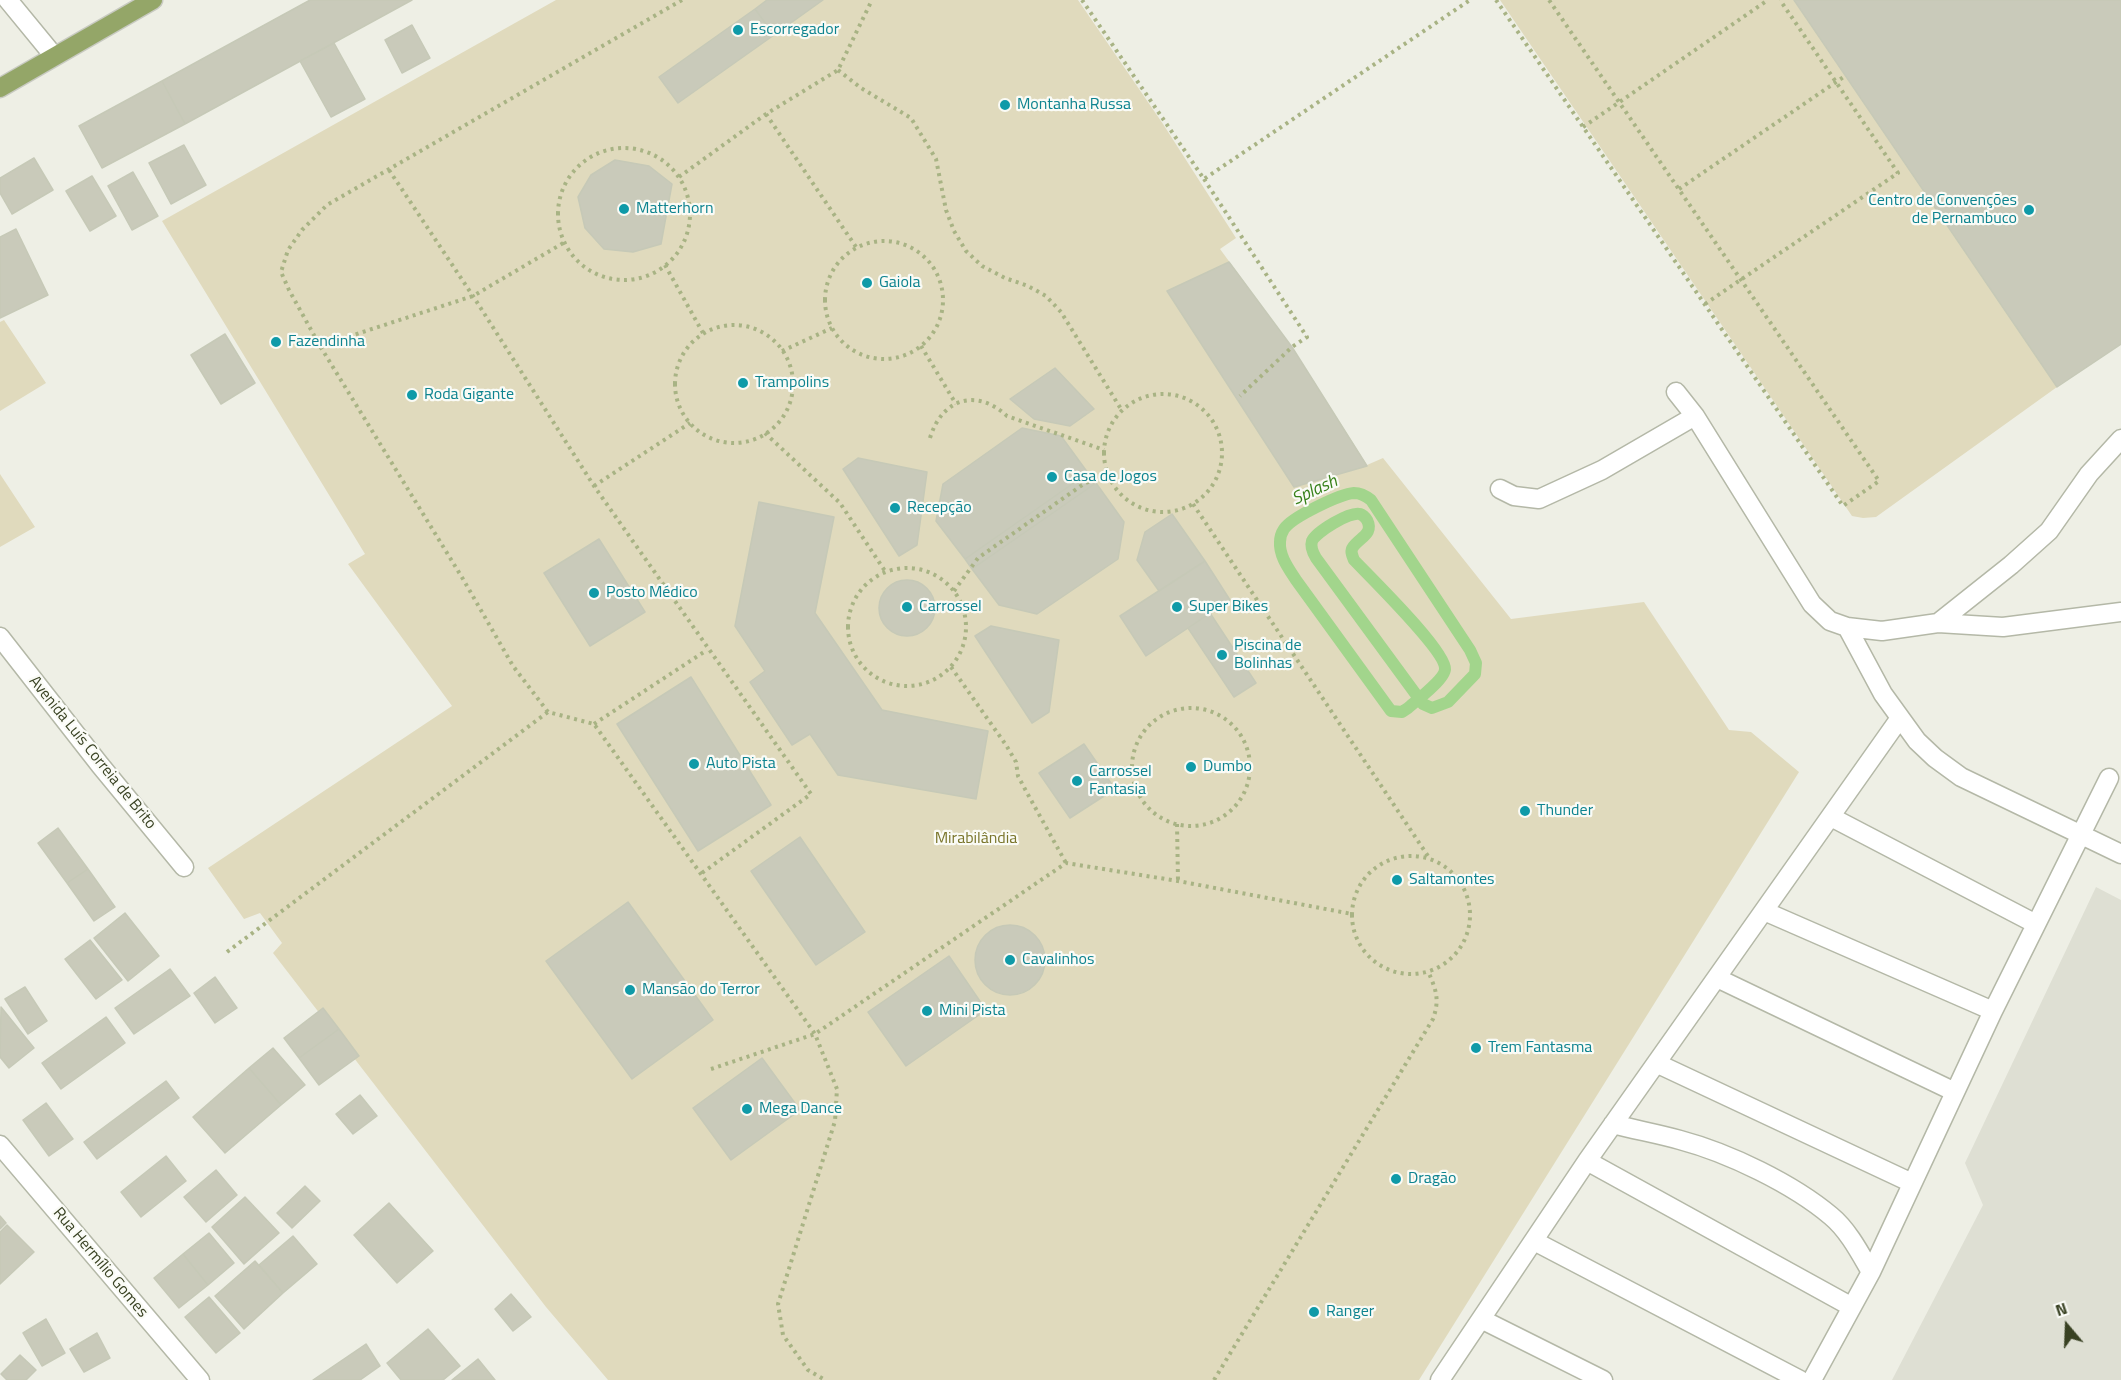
<!DOCTYPE html>
<meta charset="utf-8">
<style>
body{margin:0}
#map{position:relative;width:2121px;height:1380px;overflow:hidden;background:#eeefe5;font-family:"Titillium Web",sans-serif}
canvas{display:block}
.north{position:absolute;left:2037px;top:1296px;width:60px;height:60px;-webkit-text-stroke:4px #fafbf6;paint-order:stroke;rotate:341deg;font-size:16px;font-weight:700;line-height:24px;text-align:center;color:#394223}
.north::after{content:'';display:block;margin:auto;width:21px;height:27px;background:#394223;clip-path:polygon(50% 0,100% 100%,50% 72%,0 100%)}
</style>
<div id="map">
<canvas width="2121" height="1380"></canvas>
<div class="north">N</div>
</div>
<script>
const ctx = document.querySelector('canvas').getContext('2d');
ctx.lineJoin = 'round';
function paint(path, color) { ctx.fillStyle = color; ctx.fill(path, 'evenodd'); }
function stroke(path, color, width, dash) { ctx.strokeStyle = color; ctx.lineWidth = width; ctx.lineCap = dash ? 'butt' : 'round'; ctx.setLineDash(dash || []); ctx.stroke(path); }
function write(font, color, halo, rows, align = 'center') {
  ctx.font = font + ' "Titillium Web",sans-serif'; ctx.lineWidth = 4.5; ctx.setLineDash([]); ctx.textBaseline = 'middle'; ctx.strokeStyle = halo; ctx.fillStyle = color; for (const [text, x, y, turn = 0] of rows) {
    ctx.save(); ctx.translate(x, y); ctx.rotate((+turn || 0) * Math.PI / 180); ctx.textAlign = isNaN(turn) ? turn : align; if (halo) ctx.strokeText(text, 0, 0); ctx.fillText(text, 0, 0); ctx.restore();
  }
}
paint(new Path2D(`
 M2096 887 2121 900V1380H1892L1983 1205 1965 1163Z`), '#dedfd3');
paint(new Path2D(`
 M556 0H1078L1163 124 1236 238 1220 249 1292 347 1367 465 1383 458 1511 619 1644 602 1729 730 1751 732 1799 772 1419 1380H608L546 1307 273 953 282 943 260 913 244 919 208 868 452 706 348 564 365 554 162 221Z
 M1500 0H1794L2057 387 1876 517 1863 518 1852 516Z
 M4 320 46 383 0 411V322Z
 M0 474 35 527 0 547Z`), '#e0dabd');
stroke(new Path2D(`
 M1391 711 1402 712 1408 708C1416 701 1445 679 1445 669 1446 651 1370 577 1354 560 1352 555 1350 551 1353 547 1360 537 1374 534 1367 520 1365 517 1363 515 1360 514 1350 511 1316 532 1312 541 1310 547 1313 553 1316 558L1423 704 1432 708 1448 702 1475 674 1476 663 1470 650 1371 500C1366 496 1361 493 1354 493 1340 494 1292 517 1284 529 1282 532 1280 538 1280 542 1279 556 1289 569 1296 580L1391 711`), '#a2d58c', 12);
const building = new Path2D(`
 M310 0H412L185 124 162 81Z
 M767 0H823L774 35 755 9Z
 M1794 0H2121V344L2057 387Z
 M755 9 774 35 678 103 659 77Z
 M412 25 430 58 402 73 385 40Z
 M334 43 365 99 331 117 300 61Z
 M162 81 185 124 102 168 79 126Z
 M184 145 206 185 171 204 149 163Z
 M34 158 53 190 12 214 0 193V178Z
 M615 160 649 166 672 184 661 244 633 252 604 249 585 228 578 197 591 175Z
 M133 172 158 216 132 230 108 186Z
 M92 176 116 216 90 231 66 191Z
 M16 229 48 295 0 318V237Z
 M1229 262 1292 347 1367 466 1294 487 1167 291Z
 M225 334 255 383 221 404 191 355Z
 M1055 368 1094 409 1070 426 1034 419 1010 399Z
 M1022 428 1061 436 1088 473 965 559 936 521 943 484Z
 M858 458 927 472 917 545 899 556 843 469Z
 M1088 473 1096 483 972 569 965 559Z
 M1096 483 1124 522 1118 559 1037 614 999 605 972 569Z
 M759 502 834 517 815 613 882 710 988 731 976 799 838 775 810 734 792 745 750 682 765 671 735 626Z
 M1172 514 1205 561 1159 591 1137 560 1145 532Z
 M599 539 645 612 590 646 544 573Z
 M1205 561 1230 600 1146 656 1120 616Z
 M879 608a28 28 0 1 1 56 0a28 28 0 1 1-56 0Z
 M1210 613 1256 683 1234 697 1188 628Z
 M991 626 1059 640 1049 712 1032 723 975 636Z
 M691 677 771 805 698 851 617 724Z
 M1084 744 1115 789 1070 818 1039 773Z
 M58 828 88 869 67 883 38 843Z
 M800 837 865 932 816 965 751 871Z
 M88 869 115 907 94 921 67 883Z
 M628 902 713 1020 632 1079 546 961Z
 M125 913 159 956 128 981 94 938Z
 M975 960a35 35 0 1 1 70 0a35 35 0 1 1-70 0Z
 M90 940 122 980 96 999 65 959Z
 M949 956 986 1010 906 1066 868 1012Z
 M170 969 190 996 134 1034 115 1008Z
 M215 977 237 1008 215 1023 194 993Z
 M25 987 47 1021 28 1034 5 999Z
 M1 1007 34 1048 9 1068 0 1057Z
 M323 1008 339 1029 299 1058 284 1038Z
 M106 1017 125 1043 61 1089 42 1063Z
 M339 1029 359 1056 319 1085 299 1058Z
 M273 1048 305 1085 281 1105 249 1068Z
 M762 1058 800 1110 731 1160 693 1108Z
 M249 1068 281 1105 225 1153 193 1117Z
 M166 1081 179 1098 97 1159 84 1142Z
 M360 1095 377 1116 353 1134 336 1114Z
 M46 1103 73 1139 49 1156 23 1120Z
 M166 1156 186 1181 141 1217 121 1192Z
 M216 1170 237 1195 206 1222 184 1197Z
 M305 1186 320 1201 292 1228 277 1213Z
 M245 1197 279 1233 244 1264 212 1227Z
 M389 1203 433 1251 397 1283 354 1235Z
 M0 1216 6 1223 0 1229Z
 M7 1225 34 1252 0 1284V1232Z
 M209 1233 234 1263 208 1285 183 1254Z
 M293 1236 317 1264 283 1293 259 1265Z
 M183 1254 208 1285 179 1308 154 1278Z
 M255 1261 283 1293 244 1329 215 1296Z
 M511 1294 531 1317 513 1331 495 1309Z
 M209 1297 240 1333 216 1353 185 1317Z
 M46 1319 65 1353 42 1366 23 1333Z
 M428 1329 460 1366 443 1380H401L387 1363Z
 M97 1333 110 1358 84 1372 70 1349Z
 M366 1344 380 1366 360 1380H313Z
 M20 1355 36 1370 26 1380H7L1 1374Z
 M478 1359 495 1380H452Z`);
paint(building, '#c9caba');
stroke(building, '#c6c9b7', 1.5);
const minor = new Path2D(`
 M8 0 54 56
 M1695 416 1812 604 1830 621 1847 627 1882 631 1938 623 2003 627 2121 612
 M1500 489 1514 496 1539 499 1602 470 1695 416 1676 392
 M1938 623 2011 565 2049 531 2089 474 2121 439
 M1847 627 1883 694 1917 741 1935 758 1961 777 2121 854
 M0 637 100 765 184 867
 M1831 817 2036 924
 M1764 911 1993 1011
 M1717 978 1955 1092
 M1656 1063 1912 1183
 M1613 1124C1636 1130 1659 1134 1680 1140 1729 1153 1793 1184 1831 1216 1848 1230 1860 1253 1871 1272
 M0 1145 200 1380
 M1587 1161 1852 1307
 M1534 1241 1800 1380
 M1481 1319 1603 1380
 M1440 1380 1587 1161 1900 718
 M1812 1380 1871 1272 1993 1011 2109 778`);
const major = new Path2D(`
 M0 88 153 0`);
stroke(minor, '#b4b8a7', 21);
stroke(major, '#c8cac1', 21);
stroke(new Path2D(`
 M682 0 327 205 302 230 288 250 281 272 289 290 320 346 463 579 513 666 548 712 594 724 815 1034 837 1089 835 1121 778 1304 783 1335 808 1370 825 1380
 M1082 0 1204 179 1470 0
 M1496 0 1843 506 1879 481 1549 0
 M838 70 861 88 911 118 936 159 946 210 954 231 966 251 982 266 1005 278 1028 286 1046 296 1061 312 1121 409
 M766 114 856 247
 M1583 127 1768 0
 M558 214a66 66 0 1 1 132 0a66 66 0 1 1-132 0Z
 M389 170 473 296 594 486 811 794 702 873
 M679 177 766 114 838 70 872 0
 M1204 179 1307 337 1292 347 1240 396
 M1679 189 1845 76
 M825 300a59 59 0 1 1 118 0a59 59 0 1 1-118 0Z
 M665 265 703 333
 M1705 304 1898 173 1780 0
 M675 384a59 59 0 1 1 118 0a59 59 0 1 1-118 0Z
 M320 346 473 296 565 242
 M921 346 956 404
 M782 351 832 328
 M1104 453a59 59 0 1 1 118 0a59 59 0 1 1-118 0Z
 M765 433 840 503 885 571
 M930 438C942 398 977 388 1007 416L1104 450
 M594 486 690 423
 M1193 504 1430 859
 M848 627a59 59 0 1 1 118 0a59 59 0 1 1-118 0Z
 M954 591 978 558 1085 483 1109 476
 M951 667 1006 745 1016 762 1018 776 1026 791 1066 863
 M1132 767a59 59 0 1 1 118 0a59 59 0 1 1-118 0Z
 M594 724 707 650
 M1177 824 1178 881
 M1352 915a59 59 0 1 1 118 0a59 59 0 1 1-118 0Z
 M227 952 548 712
 M711 1069 815 1034 1066 863 1178 881 1352 914
 M1214 1380 1433 1019C1440 999 1436 990 1428 971`), '#a8b384', 4, [3, 4.5]);
stroke(minor, '#fff', 18);
stroke(major, '#94a668', 18);
for (const [x, y, r, color] of [
 [738,30,6,"#0f9aa8"],
 [1005,105,6,"#0f9aa8"],
 [624,209,6,"#0f9aa8"],
 [2029,210,6,"#0f9aa8"],
 [867,283,6,"#0f9aa8"],
 [276,342,6,"#0f9aa8"],
 [743,383,6,"#0f9aa8"],
 [412,395,6,"#0f9aa8"],
 [1052,477,6,"#0f9aa8"],
 [895,508,6,"#0f9aa8"],
 [594,593,6,"#0f9aa8"],
 [907,607,6,"#0f9aa8"],
 [1177,607,6,"#0f9aa8"],
 [1222,655,6,"#0f9aa8"],
 [694,764,6,"#0f9aa8"],
 [1191,767,6,"#0f9aa8"],
 [1077,781,6,"#0f9aa8"],
 [1525,811,6,"#0f9aa8"],
 [1397,880,6,"#0f9aa8"],
 [1010,960,6,"#0f9aa8"],
 [630,990,6,"#0f9aa8"],
 [927,1011,6,"#0f9aa8"],
 [1476,1048,6,"#0f9aa8"],
 [747,1109,6,"#0f9aa8"],
 [1396,1179,6,"#0f9aa8"],
 [1314,1312,6,"#0f9aa8"]
]) { const dot = new Path2D(); dot.arc(x, y, r, 0, 2 * Math.PI); ctx.fillStyle = color; ctx.fill(dot); stroke(dot, '#fafbf6', 2); }
write('16px', '#0d838f', '#fafbf6', [
 ["Escorregador",750,30],
 ["Montanha Russa",1017,105],
 ["Centro de Convenções",2017,201,"right"],
 ["de Pernambuco",2017,219,"right"],
 ["Matterhorn",636,209],
 ["Gaiola",879,283],
 ["Fazendinha",288,342],
 ["Trampolins",755,383],
 ["Roda Gigante",424,395],
 ["Casa de Jogos",1064,477],
 ["Recepção",907,508],
 ["Posto Médico",606,593],
 ["Carrossel",919,607],
 ["Super Bikes",1189,607],
 ["Piscina de",1234,646],
 ["Bolinhas",1234,664],
 ["Auto Pista",706,764],
 ["Dumbo",1203,767],
 ["Carrossel",1089,772],
 ["Fantasia",1089,790],
 ["Thunder",1537,811],
 ["Saltamontes",1409,880],
 ["Cavalinhos",1022,960],
 ["Mansão do Terror",642,990],
 ["Mini Pista",939,1011],
 ["Trem Fantasma",1488,1048],
 ["Mega Dance",759,1109],
 ["Dragão",1408,1179],
 ["Ranger",1326,1312]
], 'left');
write('16px', '#394223', '#fafbf6', [
 ["Avenida Luís Correia de Brito",92,753,51],
 ["Rua Hermílio Gomes",100,1263,50]
]);
write('16px', '#7a752b', '#fafbf6', [
 ["Mirabilândia",976,839]
]);
write('italic 18px', '#37811a', '#fafbf6', [
 ["Splash",1315,491,-25]
]);
</script>
